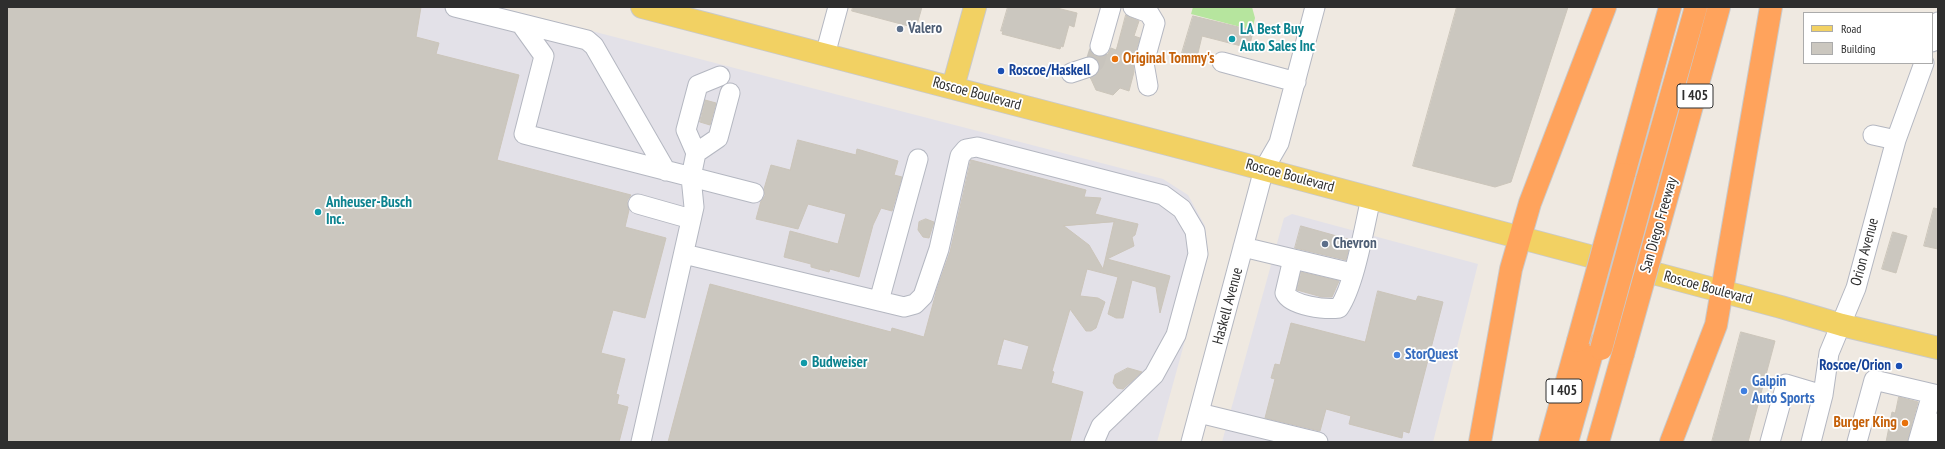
<!DOCTYPE html>
<style>
body{margin:0}
#map{position:relative;width:1945px;height:449px;overflow:hidden;background:#efe9e1;font-family:"PT Sans Narrow",sans-serif}
canvas{display:block}
.frame{position:absolute;inset:0;border:8px solid #2e2e2e;pointer-events:none}
.legend{position:absolute;left:1803px;top:12px;width:130px;height:52px;box-sizing:border-box;background:#fff;border:1px solid #ababab;margin:0;padding:5px 7px;list-style:none;font-size:12px;color:#2e2e2e}
.legend li{display:flex;align-items:center;gap:8px;height:20px}
.legend b{width:20px;border:1px solid #ababab}
</style>
<div id="map">
<canvas width="1945" height="449"></canvas>
<div class="frame"></div>
<ul class="legend">
<li><b style="height:5px;background:#f2d163"></b>Road</li>
<li><b style="height:11px;background:#cbc7bf"></b>Building</li>
</ul>
</div>
<script>
const ctx = document.querySelector('canvas').getContext('2d');
ctx.lineJoin = 'round';
function paint(path, color) { ctx.fillStyle = color; ctx.fill(path, 'evenodd'); }
function stroke(path, color, width, dash) { ctx.strokeStyle = color; ctx.lineWidth = width; ctx.lineCap = dash ? 'butt' : 'round'; ctx.setLineDash(dash || []); ctx.stroke(path); }
function write(font, color, halo, rows, align = 'center') {
  ctx.font = font + ' "PT Sans Narrow",sans-serif'; ctx.lineWidth = 3.5; ctx.setLineDash([]); ctx.textBaseline = 'middle'; ctx.strokeStyle = halo; ctx.fillStyle = color; for (const [text, x, y, turn = 0] of rows) {
    ctx.save(); ctx.translate(x, y); ctx.rotate((+turn || 0) * Math.PI / 180); ctx.textAlign = isNaN(turn) ? turn : align; if (halo) ctx.strokeText(text, 0, 0); ctx.fillText(text, 0, 0); ctx.restore();
  }
}
paint(new Path2D(`
 M7 7H499L1163 179 1188 195 1205 226 1208 257 1157 442H7Z
 M1292 214 1478 264 1433 442H1222L1284 218Z`), '#e3e1e8');
paint(new Path2D(`
 M1193 7H1252L1255 18 1252 30 1191 14Z`), '#b6e59e');
const building = new Path2D(`
 M7 7H421L416 37 439 43 436 54 519 75 497 160 631 195 627 201 629 210 625 227 666 238 645 318 613 310 601 353 625 359 616 394 619 395 617 404 628 407 619 442H7Z
 M853 7H922L916 28 852 11Z
 M1008 7H1053L1077 13 1074 27 1069 25 1063 47 1061 46 1060 49 1002 34 1003 31H1001Z
 M1457 7H1568L1511 182 1495 187 1413 166Z
 M1126 15 1139 21 1134 36 1140 38 1133 60 1134 72 1129 91 1120 88 1113 95 1096 90 1091 79 1090 78 1097 74 1100 64 1097 59 1092 57 1093 54 1102 57 1108 54 1111 48 1116 50Z
 M1193 16 1251 30 1253 32 1249 48 1202 36 1197 57 1182 53Z
 M705 100 716 103 710 125 700 122Z
 M798 140 856 155 857 149 898 161 894 175 902 177 892 211 881 208 873 225 859 277 830 269 829 272 811 267V264L784 257 790 231 838 244 846 214 808 204 798 229 756 219 761 201 765 196 764 189 771 165 790 170Z
 M971 160 1086 190 1084 197 1101 198 1095 214 1138 224 1135 235 1132 237 1134 246 1107 259 1170 276 1160 313 1156 287 1132 280 1123 318H1116L1108 314 1118 277 1087 269 1080 296 1098 298 1105 302 1096 328 1091 331H1086L1070 309 1052 371 1054 372 1051 383 1083 392 1070 442H668L710 284 891 332 892 328 924 337 937 289 950 252ZM1114 222 1103 269 1089 245 1064 226ZM1004 339 1029 346 1022 370 997 365Z
 M1934 208 1938 209V249L1924 246Z
 M926 219 934 222 929 238 923 237 918 230 919 222Z
 M1301 226 1351 240 1346 260 1295 248Z
 M1893 232 1907 236 1896 273 1882 269Z
 M1301 272 1339 281 1332 297H1322L1297 290Z
 M1378 291 1416 301 1418 296 1443 302 1409 433 1403 431 1402 438 1349 424 1351 416 1326 409 1320 431 1265 418 1275 379 1271 378 1275 364 1280 365 1291 323 1365 342Z
 M1741 332 1775 341 1748 442H1712Z
 M1128 368 1142 372 1123 389 1117 388 1113 383 1115 375Z
 M1899 397 1918 402 1907 442H1886L1892 412 1895 413Z`);
paint(building, '#cbc7bf');
stroke(building, '#cbc5ba', 1);
stroke(new Path2D(`
 M1089 67 1095 62 1100 46`), '#c8c4bd', 19, [19, 10]);
const minor = new Path2D(`
 M455 7 587 40 594 46 666 171
 M1133 7 1149 13 1155 23 1144 63 1148 86
 M521 24 544 56 524 134 754 193
 M1932 42 1938 22
 M1100 46 1111 7
 M825 55 838 7
 M1222 62 1296 82
 M1071 73 1089 67
 M1873 135 1896 140
 M696 153 686 130 698 85 720 76
 M638 204 691 219
 M1243 247 1352 273
 M684 254 904 307 915 304 923 296 939 249 960 156 966 149 977 147 1163 195 1182 209 1195 231 1198 254 1176 335 1154 375 1101 426 1094 442
 M1293 259 1285 293C1291 306 1326 310 1339 308 1355 284 1364 228 1371 198
 M879 301 918 159
 M1199 413 1318 442
 M641 442 694 207 691 177 696 153 718 138 730 93
 M1191 442 1264 169 1279 143 1315 7
 M1770 442 1786 384 1823 395
 M1811 442 1823 395 1829 353 1856 288 1896 140 1924 63
 M1857 442 1874 380 1938 395
 M1918 442 1932 394
 M1933 442 1938 423`);
const major = new Path2D(`
 M642 7 1202 153 1781 307 1842 325 1938 348
 M953 87 975 7`);
const highway = new Path2D(`
 M1624 174 1670 7
 M1647 180 1696 7
 M1670 186 1719 7
 M1480 442 1511 269 1530 203 1605 7
 M1550 442 1578 341
 M1567 442 1594 346
 M1598 442 1623 354
 M1671 442 1716 325 1771 7`);
stroke(minor, '#b4b7c1', 21);
stroke(major, '#c9c9c9', 24);
stroke(highway, '#c9c9c9', 24);
stroke(minor, '#fff', 19);
stroke(major, '#f2d163', 22);
stroke(highway, '#ffa35c', 22);
const highwayBridge = new Path2D(`
 M1578 341 1624 174
 M1601 349 1647 180
 M1623 354 1670 186`);
stroke(highwayBridge, '#c9c9c9', 24, []);
stroke(highwayBridge, '#ffa35c', 22);
for (const [x, y, r, color] of [
 [900,29,4,"#5c6f8a"],
 [1232,39,4,"#0f9aa8"],
 [1115,59,4,"#e8710a"],
 [1001,71,4,"#1a4fb4"],
 [318,212,4,"#0f9aa8"],
 [1325,244,4,"#5c6f8a"],
 [1397,355,4,"#3f7fe0"],
 [804,363,4,"#0f9aa8"],
 [1899,366,4,"#1a4fb4"],
 [1744,391,4,"#3f7fe0"],
 [1905,423,4,"#e8710a"]
]) { const dot = new Path2D(); dot.arc(x, y, r, 0, 2 * Math.PI); ctx.fillStyle = color; ctx.fill(dot); stroke(dot, '#fff', 1.5); }
for (const [x, y, w] of [
 [1695,96,36],
 [1564,391,36]
]) { const box = new Path2D(); box.roundRect(x - w / 2, y - 12, w, 24, 3); ctx.fillStyle = '#fff'; ctx.fill(box); stroke(box, '#2e2e2e', 1); }
write('bold 14px', '#2e2e2e', null, [
 ["I 405",1695,96],
 ["I 405",1564,391]
]);
write('bold 15px', '#4e5e75', '#fff', [
 ["Valero",908,29],
 ["Chevron",1333,244]
], 'left');
write('bold 15px', '#0d838f', '#fff', [
 ["LA Best Buy",1240,30],
 ["Auto Sales Inc",1240,47],
 ["Anheuser-Busch",326,203],
 ["Inc.",326,220],
 ["Budweiser",812,363]
], 'left');
write('bold 15px', '#c56008', '#fff', [
 ["Original Tommy's",1123,59],
 ["Burger King",1897,423,"right"]
], 'left');
write('bold 15px', '#164399', '#fff', [
 ["Roscoe/Haskell",1009,71],
 ["Roscoe/Orion",1891,366,"right"]
], 'left');
write('15px', '#2e2e2e', '#fff', [
 ["Roscoe Boulevard",977,94,15],
 ["Roscoe Boulevard",1290,176,15],
 ["San Diego Freeway",1659,225,-74],
 ["Orion Avenue",1865,252,-75],
 ["Roscoe Boulevard",1708,288,15],
 ["Haskell Avenue",1228,306,-75]
]);
write('bold 15px', '#366cbe', '#fff', [
 ["StorQuest",1405,355],
 ["Galpin",1752,382],
 ["Auto Sports",1752,399]
], 'left');
</script>
